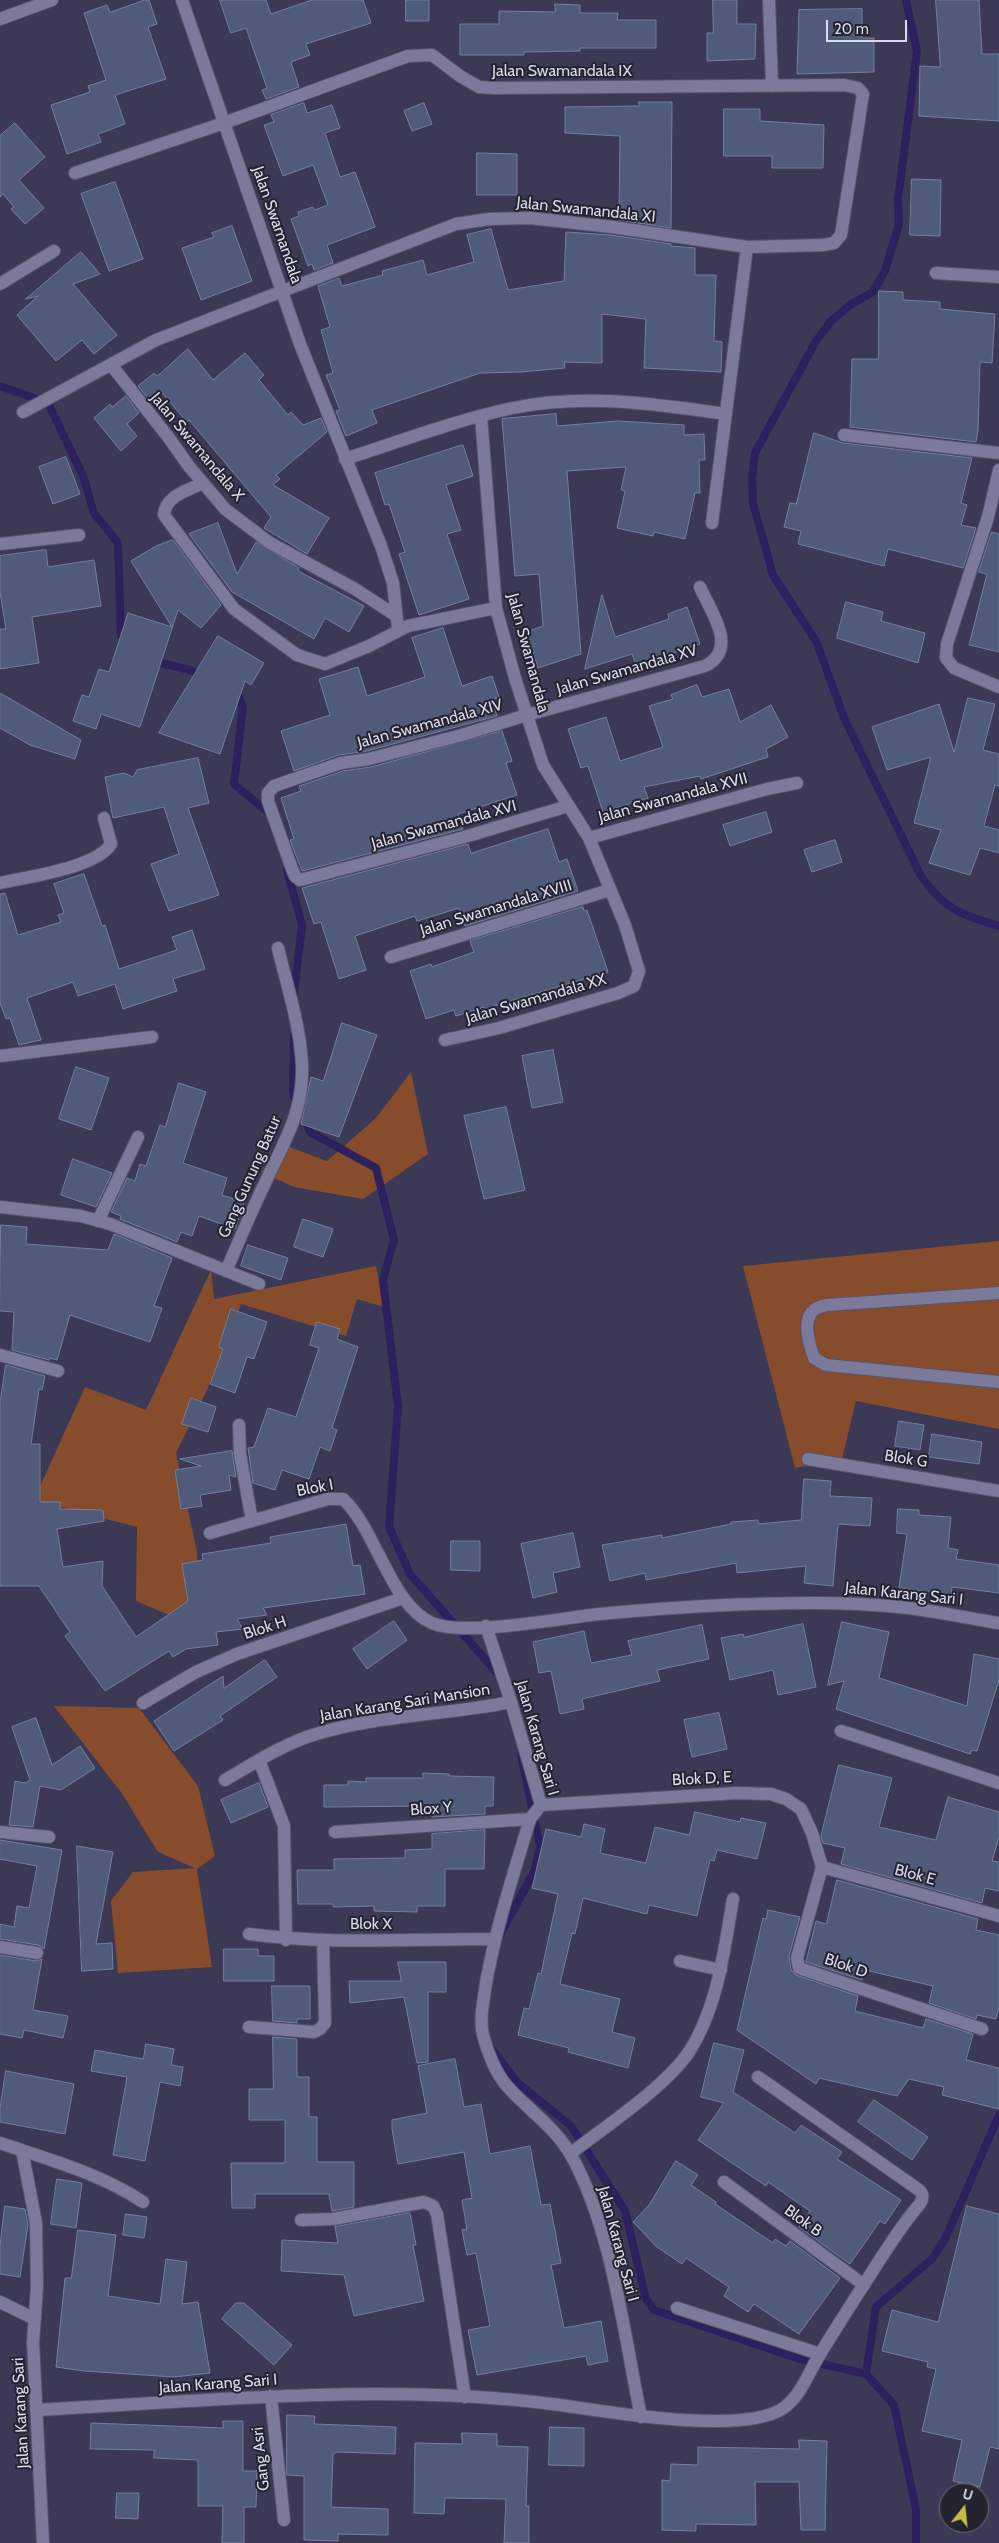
<!DOCTYPE html>
<style>
body{margin:0}
#map{position:relative;width:999px;height:2543px;overflow:hidden;background:#3c3957;font-family:Cabin,sans-serif}
canvas{display:block}
.north{position:absolute;left:939px;top:2483px;width:50px;height:50px;box-sizing:border-box;background:#242330;border:1px solid #6d6c7b;border-radius:50%;rotate:16deg;font-size:14px;font-weight:700;line-height:20px;text-align:center;color:#dbdaec}
.north::after{content:'';display:block;margin:auto;width:18px;height:22px;background:#c1be40;clip-path:polygon(50% 0,100% 100%,50% 72%,0 100%)}
.scale{position:absolute;left:826px;top:20px;width:81px;height:22px;box-sizing:border-box;border:2px solid #dbdaec;border-top:0;padding-left:6px;font-size:15px;line-height:18px;white-space:nowrap;color:#dbdaec;-webkit-text-stroke:4px #242330;paint-order:stroke}
</style>
<div id="map">
<canvas width="999" height="2543"></canvas>
<div class="north">U</div>
<div class="scale">20 m</div>
</div>
<script>
const ctx = document.querySelector('canvas').getContext('2d');
ctx.lineJoin = 'round';
function paint(path, color) { ctx.fillStyle = color; ctx.fill(path, 'evenodd'); }
function stroke(path, color, width, dash) { ctx.strokeStyle = color; ctx.lineWidth = width; ctx.lineCap = dash ? 'butt' : 'round'; ctx.setLineDash(dash || []); ctx.stroke(path); }
function write(font, color, halo, rows, align = 'center') {
  ctx.font = font + ' Cabin,sans-serif'; ctx.lineWidth = 4; ctx.setLineDash([]); ctx.textBaseline = 'middle'; ctx.strokeStyle = halo; ctx.fillStyle = color; for (const [text, x, y, turn = 0] of rows) {
    ctx.save(); ctx.translate(x, y); ctx.rotate((+turn || 0) * Math.PI / 180); ctx.textAlign = isNaN(turn) ? turn : align; if (halo) ctx.strokeText(text, 0, 0); ctx.fillText(text, 0, 0); ctx.restore();
  }
}
paint(new Path2D(`
 M411 1072 428 1154 363 1199 294 1187 261 1172 284 1145 327 1161 376 1118Z
 M999 1241V1429L856 1401 842 1459 795 1468 743 1266Z
 M376 1266 384 1307 357 1299 346 1336 241 1304 207 1390 176 1453 197 1552 201 1626 181 1620 136 1601 137 1527 34 1500 85 1387 146 1410 211 1270 214 1299Z
 M54 1706 139 1708 198 1786 215 1856 197 1869 212 1967 118 1973 111 1901 133 1872 195 1868 158 1852 121 1792Z`), '#874c2b');
stroke(new Path2D(`
 M906 0 917 51 898 199 899 224 885 271 873 292 850 305 831 321 816 341 755 453 752 478 753 503 773 575 817 643 844 718 921 876C944 909 961 915 999 926
 M0 386 48 403 83 476 94 513 118 543 121 637 125 641
 M152 661 190 670 205 677
 M233 692 237 694 243 706 234 784 270 814
 M287 870 302 925 294 993
 M294 1035 293 1095 297 1103
 M304 1118 310 1132 376 1168 394 1240 383 1280 398 1406 389 1527 410 1574 499 1675
 M500 1935 535 1870 540 1846 521 1755
 M490 2047 517 2082 571 2126 625 2211 646 2299 654 2310 800 2359 866 2374 894 2405 916 2509V2543
 M866 2374 876 2307 933 2258 946 2237 999 2115`), '#2d205e', 8);
const building = new Path2D(`
 M145 0H149L157 24 148 27 166 79 115 95 125 124 98 134 101 142 67 154 51 105 90 92 88 86 106 80 84 13 107 5 110 12Z
 M220 0H266L271 14 312 0H363L371 23 306 44 310 55 291 62 299 87 266 99 262 90 267 88 246 28 231 33Z
 M406 0H429V21H406Z
 M713 0H737V24H756L755 59 707 61V33H713Z
 M936 0H979L982 54H999V121L919 116 920 66 940 67Z
 M555 4 580 5V13H618L617 20H656V48H580V51L524 52V55H460V24H499V11L555 12Z
 M862 9V38H874V72L797 74 799 10Z
 M639 102H672L671 228 619 220 620 136 565 133V107L639 106Z
 M304 103 307 113 332 105 340 128 325 133 340 177 355 172 375 227 327 245 333 263 314 270 312 264 308 266 291 219 299 216 298 212 313 207 315 210 328 205 313 165 283 176 264 125 274 122 271 115Z
 M424 103 432 124 412 131 404 111Z
 M724 109H760V121L824 125 823 168H772V156H724Z
 M15 123 45 157 19 180 44 208 25 224 11 209 14 207 3 194 0 197V136Z
 M477 153 517 154V195H477Z
 M912 179 941 180 940 236 910 235Z
 M115 182 143 259 109 271 81 194Z
 M232 226 252 281 201 300 182 248 214 237 212 233Z
 M491 229 508 290 564 281 566 232 611 235 671 244V246L695 248V275H716L714 341 722 342 721 372 644 368 646 319 602 314V363L564 362 565 368 521 372 480 373 372 410 377 423 346 436 336 411 340 410 326 375 333 373 321 330 330 327 318 286 339 278 342 286 383 275 382 271 423 260 427 275 474 262 467 235Z
 M81 252 100 274 73 284 117 335 94 354 82 340 56 361 17 315 38 296 26 299Z
 M879 291 903 292V300L940 302V309L995 314 992 363 980 362 978 431 976 442 850 427 852 359H878Z
 M188 349 213 380 245 353 264 375 259 380 288 415 291 412 303 425 321 418 327 432 276 475 280 479 273 485 329 518 307 554 264 528 271 517 189 420 187 422 162 393 151 402 138 386 154 373 157 376Z
 M126 396 139 413 127 424 137 436 121 451 94 418 110 404 112 407Z
 M556 414 557 426 618 421 684 425V435L704 434 705 460H699L700 493H695L685 539 654 532 653 536 617 528 625 491 621 490 626 467 567 471 581 654 538 668 526 632 543 626 539 574 515 576 502 419Z
 M814 433 843 443 972 458 961 503 967 505 961 525 976 528 963 568 888 549 884 566 798 544 801 531 784 527 790 503 796 504Z
 M463 445 473 476 446 485 461 530 447 534 469 599 419 615 399 554 405 552 389 504 385 505 375 473Z
 M66 457 80 494 53 504 39 467Z
 M218 523 237 574 256 542 299 568 298 570 302 573 364 606 349 632 325 618 314 639 232 592 189 534Z
 M992 532 999 534V652L969 645 987 574 979 572Z
 M173 540 221 605 201 628 178 610 140 727 101 714 96 729 73 721 82 695 89 697 99 669 109 672 128 613 172 627 131 561 156 546Z
 M46 550 48 567 94 560 101 606 32 617 39 663 0 669V629H6L0 592V556Z
 M602 595 615 637 669 619 668 614 687 607 700 644 636 665 632 654 585 669Z
 M846 602 883 612 881 621 925 633 918 663 837 638Z
 M443 628 462 686 492 676 499 697 492 700 497 716 367 751 339 755 294 771 281 731 330 715 319 679 358 667 367 696 425 677 412 638Z
 M218 636 264 663 251 685 245 681 220 754 159 733Z
 M697 685 702 697 729 689 740 722 771 705 788 737 766 749 768 757 701 779 700 776 644 787 648 798 603 812 588 766 581 768 568 729 606 717 620 761 663 747 649 706 673 699 671 695Z
 M0 693 81 740 75 759 30 745 0 728Z
 M968 698 995 704 983 750 999 754V786L995 785 984 826 999 830V853L980 848 970 875 929 863 941 830 914 823 931 757 887 770 872 727 939 704 954 752Z
 M502 731 512 761 506 763 517 795 458 814 463 829 302 871 290 840 294 839 281 798 301 791 299 786 343 771 371 767Z
 M198 758 209 803 188 808 219 895 169 911 151 864 179 854 164 807 113 818 105 777 124 773 133 777 137 770Z
 M766 812 772 832 730 846 723 825Z
 M548 829 559 862 567 859 578 891 465 926 459 908 417 921 415 916 355 936 366 970 339 979 321 922 314 924 302 888 468 844 471 853Z
 M835 840 842 862 812 872 804 850Z
 M84 874 102 926 105 925 119 969 177 950 172 937 192 930 205 969 173 979 177 991 123 1009 115 984 78 996 73 982 27 998 41 1040 19 1045 10 1018 6 1019 0 1003V894L5 893 18 935 61 922 58 915 64 913 54 884Z
 M583 907 584 911 587 910 608 972 484 1009V1007L456 1016 454 1010 426 1019 410 971 431 964 432 967 474 952 470 941Z
 M342 1023 377 1035 339 1137 301 1124 311 1077 323 1081Z
 M553 1050 563 1102 532 1108 522 1056Z
 M76 1067 109 1078 91 1130 59 1119Z
 M179 1083 206 1092 183 1163 227 1178 222 1195 244 1202 235 1229 199 1216 192 1236 181 1232 177 1242 120 1219 121 1216 111 1212 127 1178 135 1181 140 1164 146 1166 160 1125 165 1127Z
 M506 1107 525 1190 484 1199 464 1116Z
 M73 1159 112 1173 96 1207 61 1195Z
 M303 1219 333 1229 323 1257 294 1247Z
 M1 1225 27 1227 26 1244 108 1250 114 1234 172 1258 154 1306 162 1308 150 1342 70 1315 57 1360 50 1358 49 1360 12 1350 14 1312 0 1311Z
 M248 1245 288 1258 281 1280 241 1266Z
 M231 1309 267 1322 254 1359 247 1357 235 1393 210 1384 223 1349 219 1347Z
 M317 1322 340 1329 337 1339 358 1347 332 1428 337 1430 330 1451 320 1447 309 1479 282 1470 275 1490 253 1483 248 1448 254 1447 268 1408 296 1417 319 1348 310 1345Z
 M6 1365 45 1376 42 1390 39 1389 31 1444H40V1502H60V1509L103 1510 104 1521 57 1529 63 1567 103 1561 102 1586 136 1637 188 1601 182 1564 203 1560 202 1554 271 1543 270 1537 346 1524 353 1566 360 1565 365 1594 263 1608 267 1615 237 1619 243 1629 216 1632 218 1645 186 1649 173 1657 169 1651 105 1691 65 1636 70 1632 39 1586H0V1403Z
 M191 1398 216 1407 208 1432 182 1424Z
 M899 1421 924 1425 920 1450 895 1446Z
 M932 1434 982 1442 979 1464 929 1457Z
 M232 1451 236 1477 229 1475 231 1490 200 1495 202 1506 181 1509 175 1470 201 1466 180 1459Z
 M804 1479 831 1481 830 1496 872 1498 870 1526 838 1524 833 1586 804 1583 806 1566 737 1573 736 1563 646 1580 645 1573 610 1581 602 1545 662 1535V1538L731 1524V1522L758 1520V1524L801 1520Z
 M898 1509 919 1510V1515L951 1517 948 1548 958 1550 956 1559 999 1565V1593L952 1587 951 1595 899 1588 907 1534 897 1533Z
 M573 1533 580 1567 553 1573 557 1592 533 1598 521 1544Z
 M451 1541H480V1571L451 1570Z
 M394 1621 407 1640 367 1669 353 1649Z
 M842 1622 889 1632 879 1678 967 1706 974 1654 999 1659V1680L977 1751 972 1750 970 1754 836 1709 844 1681 828 1685Z
 M803 1624 816 1687 778 1695 773 1670 730 1680 721 1638 743 1634 744 1637Z
 M702 1625 709 1659 657 1670 660 1681 582 1699 584 1709 560 1714 551 1671 539 1673 533 1642 584 1631 591 1663 632 1655 628 1641Z
 M265 1660 277 1677 220 1716 223 1720 174 1751 154 1721 223 1676 224 1688Z
 M719 1713 727 1749 692 1757 684 1720Z
 M36 1718 52 1765 80 1746 95 1768 61 1790 40 1786 33 1827 9 1825 15 1781 25 1783 30 1780 12 1727Z
 M839 1765 892 1778 879 1827 936 1840 948 1797 999 1812V1838L992 1861 999 1862V1891L985 1888 982 1903 841 1864 845 1848 823 1843 821 1836Z
 M423 1773 449 1774V1776L494 1777 493 1806H485V1814L432 1817V1806L324 1807V1785H348V1781L366 1782V1778H423Z
 M259 1783 268 1807 231 1823 221 1800Z
 M695 1812 740 1822 741 1818 766 1823 757 1859 717 1850 714 1861 710 1860 697 1916 649 1905 647 1914 583 1898 575 1934 572 1933 560 1984 620 1999 612 2032 635 2038 628 2068 568 2052 569 2048 518 2035 524 2008 529 2009 538 1973 541 1974 558 1894 532 1888 546 1829 581 1837 584 1824 605 1829 600 1853 646 1863 655 1827 689 1835Z
 M485 1830 484 1869H445V1906H417V1912L374 1911V1906L333 1907V1904H298L297 1870H334V1859L405 1858V1850L432 1849V1834Z
 M0 1840 62 1850 44 1949 38 1945 0 1939V1924L14 1927 17 1906 29 1908 37 1866 0 1859Z
 M77 1846 113 1852 96 1944 112 1943 113 1969 82 1971Z
 M837 1880 978 1919 976 1930 999 1935V2007L996 2019 977 2015 976 2019 929 2003 933 1986 865 1970 862 1980 806 1962 816 1921 826 1924Z
 M768 1910 800 1917 789 1956 791 1970 796 1975 858 1996 855 2011 923 2028 926 2019 973 2034 966 2060 999 2068V2109L942 2095 944 2087 909 2079 897 2096 819 2078 816 2084 737 2030 763 1918 766 1919Z
 M224 1949H258V1956H274V1981H224Z
 M0 1955 36 1961 42 1959 33 2010 68 2016 63 2038 24 2030 22 2038 0 2034Z
 M398 1962H446V1992H428V2062L417 2063 404 1997 350 2003 349 1981H401Z
 M272 1986H310V2019H297V2023L273 2021Z
 M273 2037 297 2039V2077H309V2117H317V2162H354V2207L332 2211 329 2194H255V2208H232L231 2163H285V2120H249V2089H273Z
 M714 2043 744 2050 733 2092 795 2133 801 2125 842 2152 837 2159 901 2200 885 2224 880 2221 850 2264 799 2227 810 2211 768 2182 766 2186 698 2140 724 2103 701 2097Z
 M146 2044 174 2049 171 2065 183 2067 180 2086 160 2082 145 2161 113 2155 127 2077 91 2071 95 2050 143 2059Z
 M455 2059 464 2107 481 2104 490 2154 530 2146 541 2205 550 2204 561 2263 551 2265 564 2328 601 2321 608 2361 588 2365 586 2356 477 2375 468 2330 490 2326 476 2253 467 2255 462 2230 467 2229 462 2200 472 2198 464 2152 398 2164 392 2129V2120L427 2113 418 2066Z
 M6 2071 74 2084 65 2134 0 2122V2108Z
 M874 2100 928 2137 912 2160 858 2122Z
 M676 2161 698 2175 691 2185 716 2202 715 2204 773 2243 775 2239 786 2246 790 2241 840 2278 799 2334 754 2304 748 2312 724 2296 729 2287 686 2258 682 2264 657 2247 633 2222 649 2205Z
 M57 2179 82 2183 76 2228 51 2224Z
 M5 2206 25 2209 28 2225 20 2277 0 2274V2246Z
 M967 2206 999 2214V2449L990 2447 980 2487 953 2481 962 2440 922 2431 936 2369 927 2367 928 2362 882 2351 892 2310 938 2322Z
 M410 2213 416 2245H413L424 2301 354 2316 344 2275 281 2271 282 2240 338 2243 335 2227Z
 M126 2214 147 2217 144 2238 123 2235Z
 M78 2230 116 2235 108 2296 160 2304 166 2259 187 2262 182 2304 198 2302 210 2373 174 2377 84 2371 56 2367 65 2278H71Z
 M236 2303H244L292 2345 274 2365 222 2319Z
 M287 2415 315 2416 314 2424 396 2427 395 2454 337 2452 333 2454 331 2507 388 2509V2535L338 2534V2541L304 2540V2476L287 2475Z
 M223 2421H243V2471H257L256 2507H244V2543H222L223 2506H198V2460L154 2458V2450L90 2449 91 2423 223 2428Z
 M550 2427 584 2428V2466L549 2465Z
 M462 2433 497 2434V2446L528 2447 526 2506H529V2543H504L506 2499 445 2498 444 2514 414 2513 415 2443 462 2444Z
 M799 2440 827 2441 825 2530H801L799 2482H755L756 2525 696 2524V2531L662 2530V2480L670 2481 671 2464 698 2465V2447L799 2449Z
 M117 2493H139L138 2519 116 2518Z`);
paint(building, '#4f5b78');
stroke(building, '#737f9f', 1);
const minor = new Path2D(`
 M182 0 300 344 381 546 393 583 398 629
 M769 0 772 86
 M0 19 52 0
 M936 273 999 277
 M0 284 54 251
 M112 366 169 438 188 465 225 509 270 543 355 589 395 615
 M23 412 156 340 456 224 489 219 530 218 612 227 747 247 824 245 834 243 841 235 863 94 858 88 845 85 493 88 479 87 460 76 432 55 408 56 224 123 75 173
 M844 435 999 453
 M345 459C401 441 456 420 513 408 584 393 656 404 726 414
 M999 470 988 517 947 644 946 658 954 668 999 687
 M203 483C188 490 165 496 164 515L234 609 297 655 325 664 369 646 408 626 496 608
 M712 523 747 247
 M0 544 79 535
 M568 806 461 838 300 880 295 876 292 869 268 801V793L274 786 341 763 369 759 462 735 527 715 705 666C739 649 711 612 700 587
 M589 838 767 789 797 783
 M0 883C27 877 96 868 111 844L104 818
 M391 957 610 890
 M445 1040 499 1028 618 993 634 986 639 971 625 925 589 838 543 765 515 678 496 608 481 416
 M0 1056 152 1037
 M0 1207 81 1216 110 1224 259 1284
 M98 1221 138 1137
 M226 1271C239 1241 251 1212 265 1183 284 1142 304 1112 302 1064 300 1025 287 986 278 948
 M999 1293 827 1305C822 1306 815 1308 812 1312 802 1323 810 1346 814 1358L826 1365 999 1382
 M0 1355 58 1371
 M239 1425 240 1454 252 1521
 M808 1459 999 1491
 M210 1533 328 1499H343C376 1529 391 1606 432 1623 465 1637 561 1618 600 1614 641 1610 684 1607 725 1605 782 1603 841 1601 898 1607 932 1610 966 1618 999 1623
 M486 1626 511 1702 541 1805
 M143 1703 196 1672 237 1654 403 1598
 M841 1731 999 1783
 M259 1760 284 1826 286 1940
 M225 1780C254 1763 283 1744 316 1734 379 1715 447 1715 511 1702
 M541 1805 530 1819C514 1873 496 1927 486 1983 484 1999 479 2019 483 2035 487 2051 496 2074 507 2086 527 2109 555 2127 571 2155 612 2229 624 2334 641 2417
 M541 1805 737 1793 771 1794 786 1799 801 1809 812 1833 822 1867
 M0 1832 49 1837
 M335 1832 530 1819
 M822 1867 797 1958 799 1968 982 2029
 M822 1867 999 1916
 M249 1934C330 1945 413 1939 494 1939
 M0 1947 37 1953
 M680 1961 721 1970
 M249 2027 314 2032 320 2029 325 2023 323 1940
 M0 2143C50 2160 99 2173 143 2202
 M22 2150 36 2223 37 2287 33 2342 43 2543
 M570 2154C606 2126 663 2089 689 2052 718 2007 724 1950 733 1899
 M724 2182 864 2285
 M301 2220 333 2219 424 2202 433 2206 437 2214 465 2397
 M0 2302 35 2319
 M677 2308 820 2354
 M271 2396 284 2520
 M37 2410C211 2401 387 2382 560 2405 610 2412 740 2435 782 2409 802 2396 809 2370 822 2351 840 2321 860 2291 879 2261 890 2244 901 2227 914 2211 917 2207 922 2203 922 2199 923 2194 922 2193 919 2190L758 2077`);
stroke(minor, '#57546d', 14);
stroke(minor, '#7c7a9b', 12);
write('16px', '#dbdaec', '#242330', [
 ["Jalan Swamandala IX",562,71],
 ["Jalan Swamandala XI",586,210,6],
 ["Jalan Swamandala",277,225,71],
 ["Jalan Swamandala X",197,447,50],
 ["Jalan Swamandala",528,653,75],
 ["Jalan Swamandala XV",627,670,-16],
 ["Jalan Swamandala XIV",430,724,-15],
 ["Jalan Swamandala XVII",673,798,-15],
 ["Jalan Swamandala XVI",444,825,-15],
 ["Jalan Swamandala XVIII",496,908,-17],
 ["Jalan Swamandala XX",536,999,-16],
 ["Gang Gunung Batur",250,1177,-66],
 ["Blok G",906,1459,9],
 ["Blok I",315,1488,-11],
 ["Jalan Karang Sari I",904,1594,6],
 ["Blok H",265,1628,-18],
 ["Jalan Karang Sari Mansion",405,1703,-9],
 ["Jalan Karang Sari I",537,1738,74],
 ["Blok D, E",702,1779,-3],
 ["Blox Y",431,1809,-4],
 ["Blok E",915,1875,15],
 ["Blok X",371,1924],
 ["Blok D",846,1966,19],
 ["Blok B",803,2221,36],
 ["Jalan Karang Sari I",618,2244,75],
 ["Jalan Karang Sari I",218,2384,-4],
 ["Jalan Karang Sari",21,2413,-93],
 ["Gang Asri",261,2459,-96]
]);
</script>
